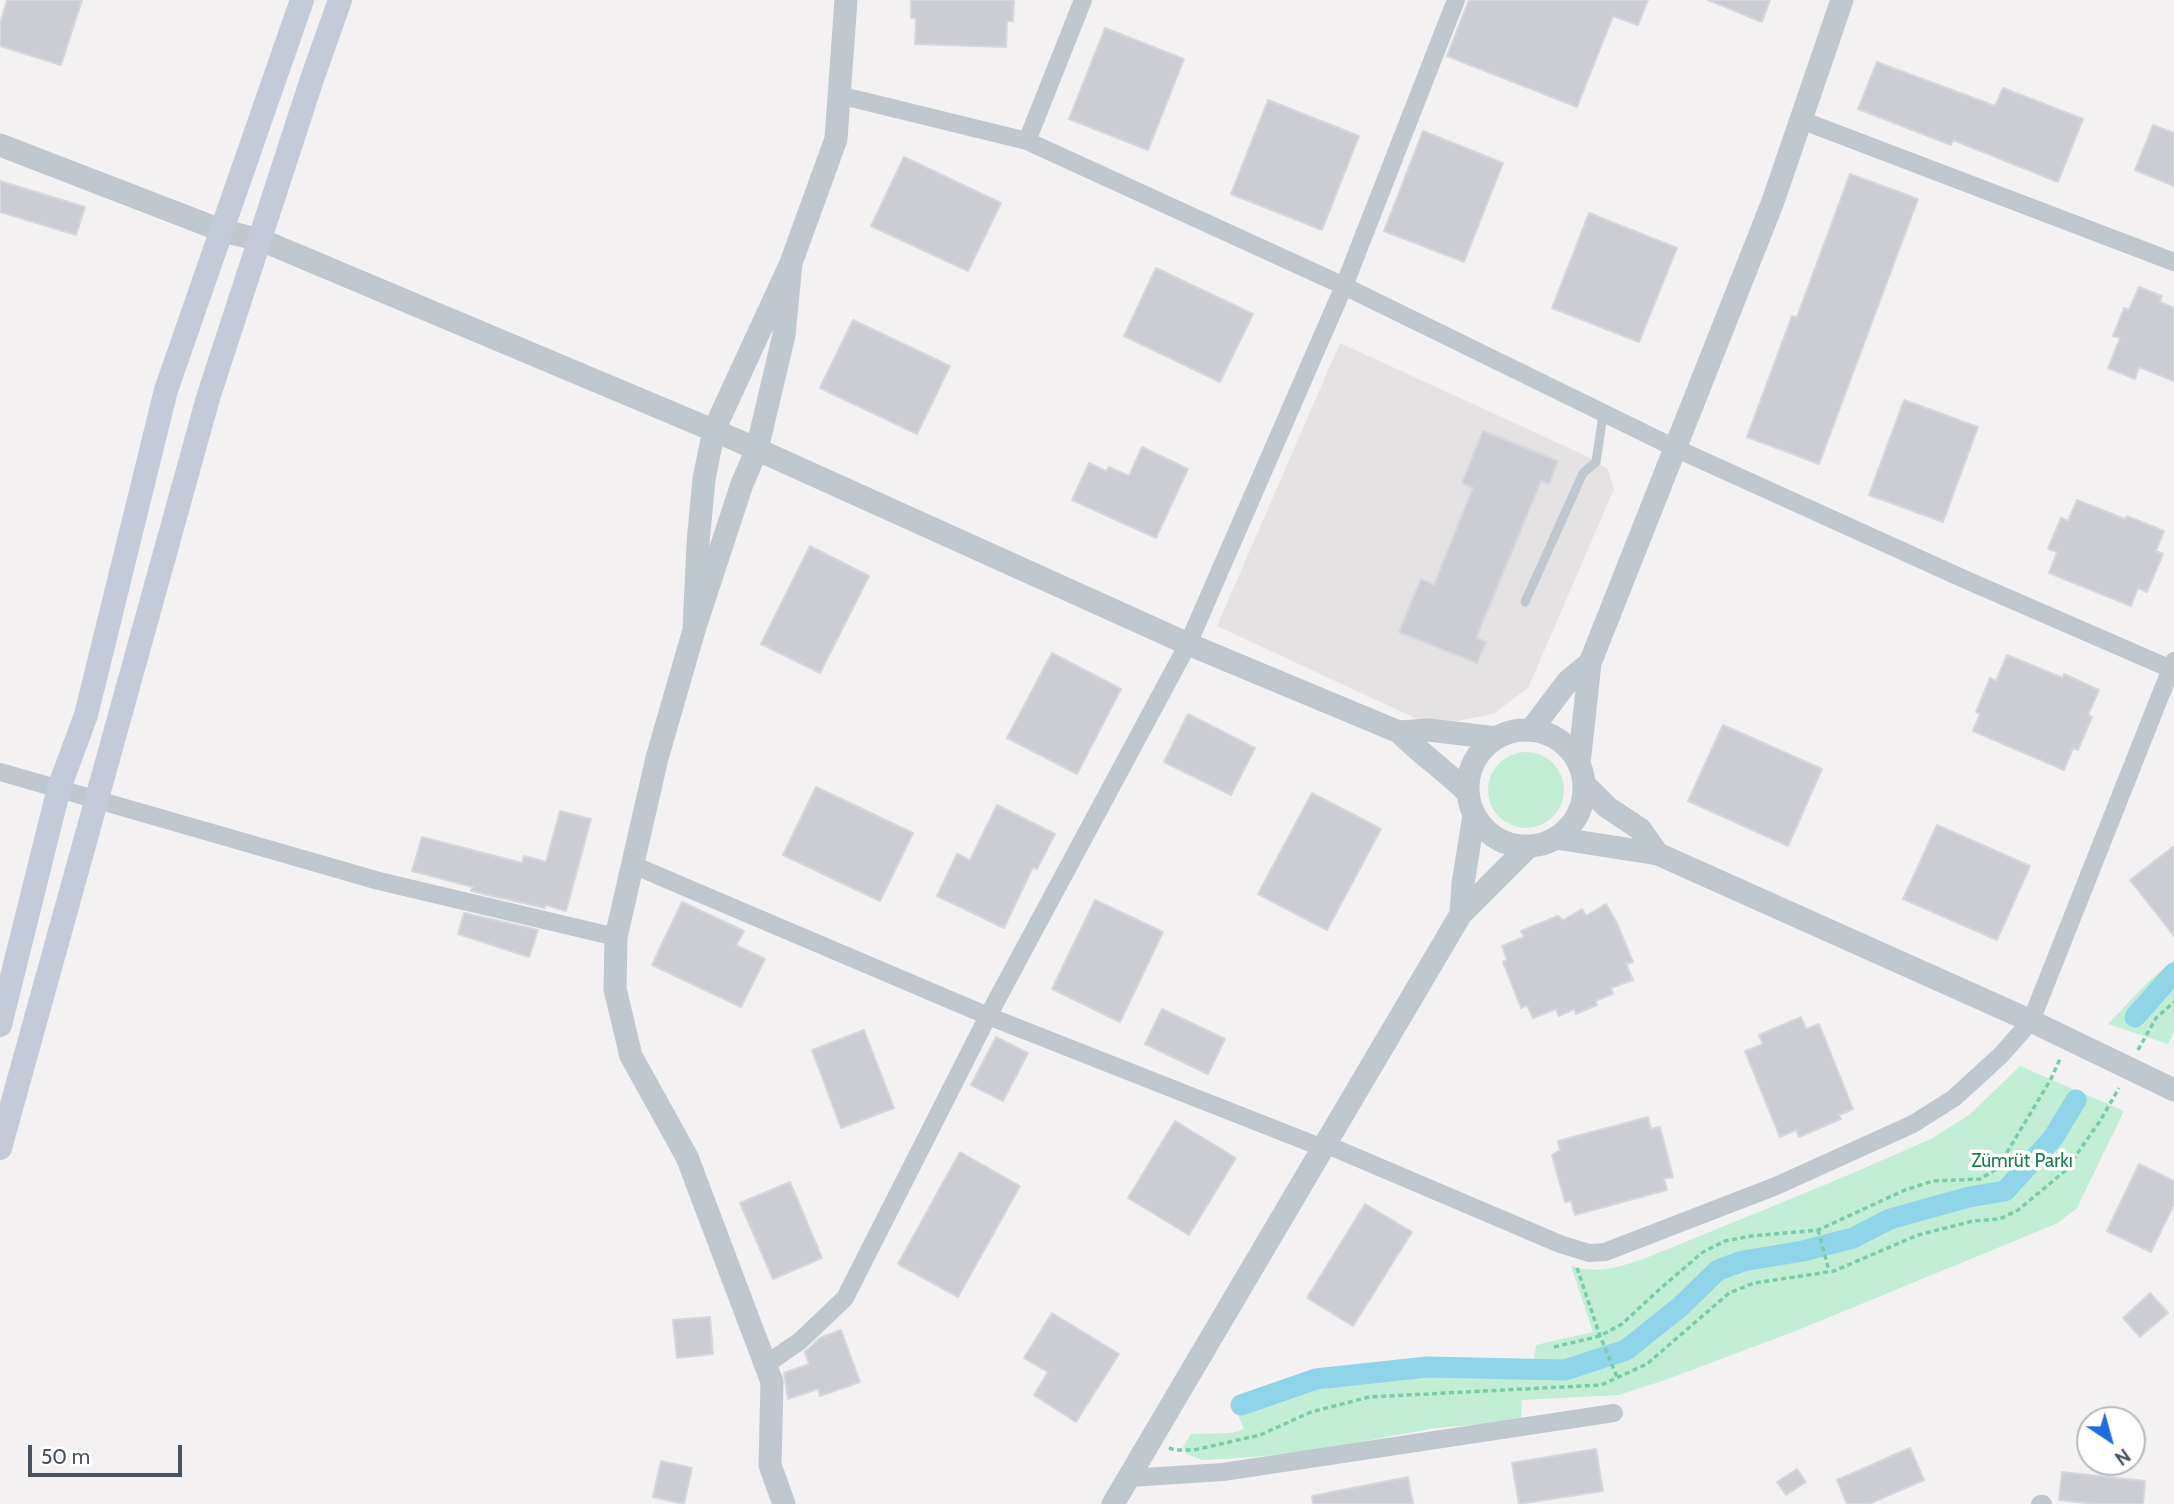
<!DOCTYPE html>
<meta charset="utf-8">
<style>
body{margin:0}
#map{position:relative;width:2174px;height:1504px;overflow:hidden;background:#f3f1f1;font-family:Cabin,sans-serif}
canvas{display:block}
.north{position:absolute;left:2076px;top:1406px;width:70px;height:70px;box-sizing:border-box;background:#fff;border:2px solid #b6babf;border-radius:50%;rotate:144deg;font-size:19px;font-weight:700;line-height:28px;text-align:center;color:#49535e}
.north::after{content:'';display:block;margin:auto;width:24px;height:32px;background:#1e6cdf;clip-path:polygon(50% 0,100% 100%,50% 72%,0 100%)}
.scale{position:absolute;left:28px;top:1445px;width:154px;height:32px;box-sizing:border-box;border:4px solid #49535e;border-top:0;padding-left:9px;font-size:21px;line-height:24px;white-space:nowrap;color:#49535e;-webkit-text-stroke:5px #fff;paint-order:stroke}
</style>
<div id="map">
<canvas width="2174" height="1504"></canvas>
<div class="north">N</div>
<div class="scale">50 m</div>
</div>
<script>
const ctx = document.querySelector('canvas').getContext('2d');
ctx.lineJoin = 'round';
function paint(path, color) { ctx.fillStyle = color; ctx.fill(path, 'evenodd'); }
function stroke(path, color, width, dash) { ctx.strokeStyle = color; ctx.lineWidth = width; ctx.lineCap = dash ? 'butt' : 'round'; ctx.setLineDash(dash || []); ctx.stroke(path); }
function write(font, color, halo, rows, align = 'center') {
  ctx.font = font + ' Cabin,sans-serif'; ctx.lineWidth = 7; ctx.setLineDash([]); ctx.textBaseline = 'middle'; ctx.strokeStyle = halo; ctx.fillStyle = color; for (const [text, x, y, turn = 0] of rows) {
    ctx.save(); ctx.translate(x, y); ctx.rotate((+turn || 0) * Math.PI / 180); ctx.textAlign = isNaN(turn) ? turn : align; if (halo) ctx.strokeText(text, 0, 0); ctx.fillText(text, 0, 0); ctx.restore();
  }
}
paint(new Path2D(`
 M1340 343 1582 454 1607 468 1614 489 1528 688 1493 714 1446 723 1417 719 1217 626Z`), '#e4e2e3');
paint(new Path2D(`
 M1488 790a38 38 0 1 1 76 0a38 38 0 1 1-76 0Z
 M2174 960V1032L2168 1044 2108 1024 2147 983Z
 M2020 1066 2124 1111 2077 1208 2058 1223 1798 1330 1665 1380 1619 1395 1522 1400 1521 1421 1435 1428 1317 1450 1254 1457 1203 1460 1186 1454 1183 1447 1191 1434 1232 1433 1244 1429 1233 1403 1309 1376 1426 1364 1534 1359 1536 1345 1593 1332 1571 1266C1598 1274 1614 1268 1641 1260L1832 1182 1931 1139 1969 1115Z`), '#c1eed4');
stroke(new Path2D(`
 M2135 1017 2174 973
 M1241 1405 1316 1379 1427 1367 1565 1370 1626 1350 1681 1306 1718 1270 1743 1261 1803 1251 1853 1238 1890 1219 1969 1197 2005 1191 2053 1138 2076 1100`), '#90d4ea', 21);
const building = new Path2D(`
 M7 0H82L61 65 0 46V24Z
 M911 0H1014L1013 21H1007L1006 47 915 44 916 18H911Z
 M1469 0H1648L1638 25 1613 16 1577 107 1447 56Z
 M1708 0H1770L1762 22Z
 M1105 28 1184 59 1148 150 1069 119Z
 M1877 62 1995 106 2003 88 2083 119 2058 182 1953 140 1951 145 1858 109Z
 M1268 100 1359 136 1322 230 1231 194Z
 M2153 125 2174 133V186L2135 170Z
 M1423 131 1503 163 1464 262 1384 231Z
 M904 157 1001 203 968 271 871 226Z
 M1850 174 1918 199 1819 464 1747 437 1792 316 1797 317Z
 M0 181 85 207 76 235 0 212Z
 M1589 213 1677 248 1639 342 1552 308Z
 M1156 268 1253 314 1220 382 1124 336Z
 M2139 287 2162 296 2160 302 2174 308V381L2139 367 2135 379 2108 368 2120 338 2113 336 2124 308 2129 310Z
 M853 320 950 366 917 434 820 388Z
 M1904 400 1978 427 1943 522 1869 495Z
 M1483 431 1558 461 1549 484 1541 481 1476 638 1486 642 1477 663 1399 632 1421 579 1434 585 1473 488 1462 483Z
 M1142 447 1188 469 1156 538 1072 500 1089 463 1106 471 1109 467 1129 476Z
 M2077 500 2125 519 2127 516 2164 531 2156 551 2163 554 2147 592 2138 588 2131 606 2049 573 2057 552 2048 549 2061 518 2068 521Z
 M810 546 869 576 820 673 761 644Z
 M1052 653 1121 689 1077 774 1007 738Z
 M2007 655 2063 678 2064 674 2099 690 2088 715 2092 717 2078 750 2073 748 2064 770 1973 731 1980 714 1976 712 1990 678 1996 681Z
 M1188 714 1255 748 1231 795 1164 762Z
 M1723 725 1822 769 1788 846 1688 801Z
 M816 787 913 833 880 901 783 855Z
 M1312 793 1381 829 1327 930 1258 894Z
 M997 805 1055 834 1037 869 1033 867 1004 928 937 896 957 854 970 860Z
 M560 811 591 819 566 911 546 905 545 908 471 891 473 887 412 871 422 837 522 863 524 856 546 862Z
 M1937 825 2030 866 1997 940 1903 899Z
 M2174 846V936L2130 880Z
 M1095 900 1163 932 1120 1022 1052 989Z
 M682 902 744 931 736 945 765 959 741 1007 652 965Z
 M1606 904 1616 921 1633 962 1626 964 1633 980 1611 988 1613 994 1595 1001 1597 1005 1576 1014 1574 1009 1559 1016 1556 1009 1533 1018 1527 1005 1521 1008 1503 962 1507 960 1502 946 1524 937 1521 931 1558 916 1563 920 1582 909 1586 916Z
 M464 913 538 930 529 957 458 934Z
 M1162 1009 1225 1039 1208 1074 1145 1044Z
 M1801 1017 1806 1029 1819 1024 1853 1109 1839 1115 1841 1119 1799 1137 1796 1130 1780 1137 1745 1051 1763 1044 1759 1035Z
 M864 1030 894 1108 841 1128 812 1050Z
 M996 1037 1028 1053 1003 1101 971 1085Z
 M1648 1117 1651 1129 1660 1127 1673 1177 1664 1179 1667 1190 1575 1215 1571 1201 1565 1202 1552 1155 1560 1150 1558 1141Z
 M1175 1121 1236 1158 1189 1235 1128 1198Z
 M960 1152 1020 1186 958 1297 898 1264Z
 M2139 1164 2174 1181V1204L2151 1252 2107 1231Z
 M790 1182 822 1258 773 1279 740 1203Z
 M1365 1204 1412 1232 1353 1326 1307 1298Z
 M2150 1293 2168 1313 2140 1337 2123 1318Z
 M1052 1313 1119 1354 1076 1422 1034 1395 1048 1372 1024 1358Z
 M710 1317 713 1354 677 1358 673 1320Z
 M841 1330 860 1382 820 1396 818 1389 788 1399 784 1373 809 1364 805 1352 820 1338Z
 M1910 1448 1924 1480 1869 1504H1847L1837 1480Z
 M1596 1449 1603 1491 1519 1504 1512 1463Z
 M661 1461 692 1468 684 1504 653 1497Z
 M1797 1469 1806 1482 1786 1495 1777 1482Z
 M2062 1472 2145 1481 2143 1504H2096L2059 1500Z
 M1408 1477 1413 1504H1313L1312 1496Z`);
paint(building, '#cbcdd3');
stroke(building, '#d5d7dc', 2);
stroke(new Path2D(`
 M2138 1050 2156 1018 2174 1002
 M1818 1230 1829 1271
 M1577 1268 1600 1336 1617 1377
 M1554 1347 1600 1336 1622 1324 1662 1287 1703 1252 1725 1241 1751 1236 1818 1230 1905 1190 1933 1181 1980 1179 1997 1169 2051 1079 2060 1059
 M1169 1448 1175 1450H1194L1260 1435 1311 1412 1369 1397 1601 1385 1647 1364 1729 1293 1754 1283 1834 1271 1918 1235 1973 1221 2000 1219 2018 1210 2065 1171 2100 1121 2119 1088`), '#7acca6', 3.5, [5, 3.5]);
stroke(new Path2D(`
 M1525 602 1583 473 1596 462 1603 415`), '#bfc7cf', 9);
stroke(new Path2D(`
 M839 95 1027 141 1344 286 1675 448 1964 579 2171 669
 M1801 120 2174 262
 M1027 141 1083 0
 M0 772 379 881 616 937
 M633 865 988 1016 1323 1148
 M1325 1144 1560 1244 1589 1253 1605 1252 1776 1186 1913 1124 1954 1098 2001 1055 2031 1021 2174 661
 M765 1365 800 1341 845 1298 988 1016 1188 644 1344 286 1456 0
 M1129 1478 1223 1472 1614 1413
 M2040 1504H2043`), '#bfc7cf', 18);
stroke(new Path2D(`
 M0 145 223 231 261 240 734 439 1188 644 1399 732
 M791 263 836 139 846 0
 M694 630 698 543 704 479 714 430 791 263 784 335 757 449 742 484 694 630 657 758 616 937 615 989 631 1056 687 1157 772 1382 770 1465 784 1504
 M1590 663 1772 204 1842 0
 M1468 788a58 58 0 1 1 116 0a58 58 0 1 1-116 0Z
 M1531 730 1568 681 1590 663 1579 764
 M1468 793C1446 771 1421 754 1399 732L1428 730 1497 738
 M1474 815 1463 884 1461 914 1528 847
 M1556 838 1658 854 1640 829 1607 807 1585 785
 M1658 854 2031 1021 2174 1090
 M1113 1504 1461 914`), '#bfc7cf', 23);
stroke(new Path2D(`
 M0 1025 59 788 86 715 166 390 302 0
 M0 1148 208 398 312 79 340 0`), '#c2cbd7', 24);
write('19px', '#1a7f50', '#fff', [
 ["Zümrüt Parkı",2022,1161]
]);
</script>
